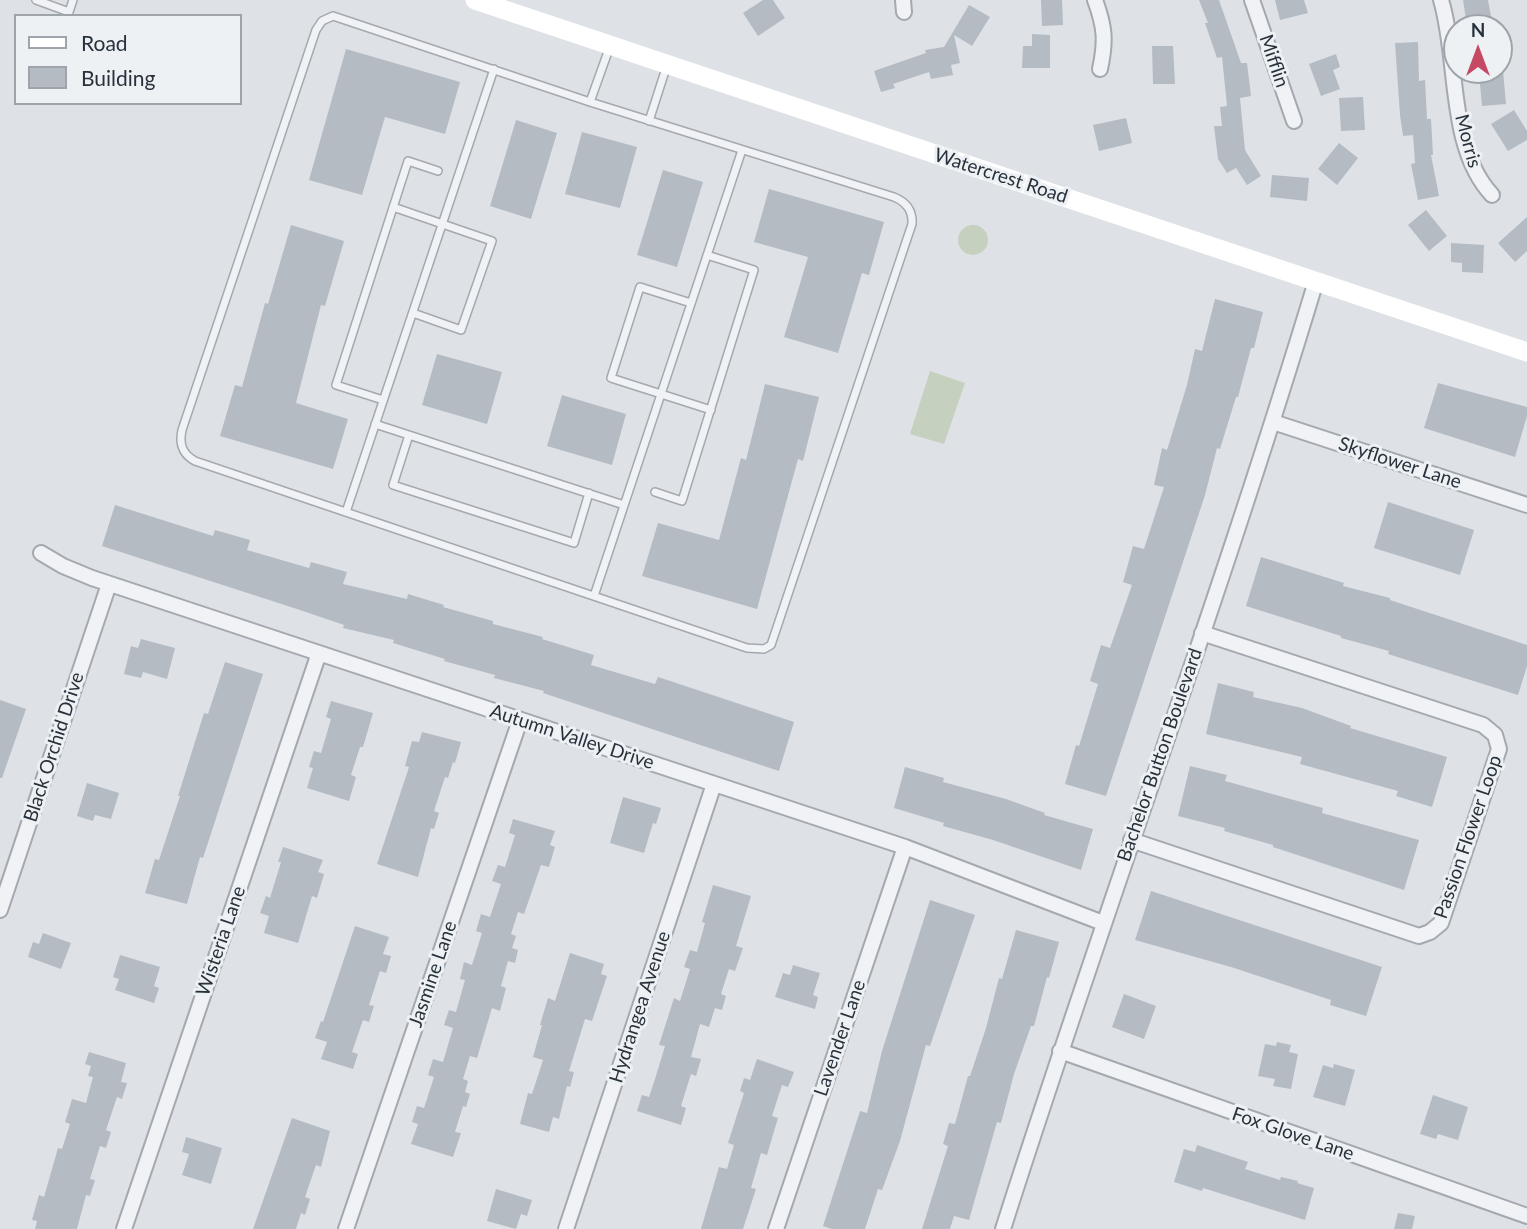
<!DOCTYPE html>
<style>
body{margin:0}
#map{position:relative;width:1527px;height:1229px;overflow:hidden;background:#dee2e7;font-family:Lato,sans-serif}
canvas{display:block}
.legend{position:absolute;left:14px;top:14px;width:228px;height:91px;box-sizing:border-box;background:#edf1f4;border:2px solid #9ea4aa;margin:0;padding:9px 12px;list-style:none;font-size:21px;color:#28313c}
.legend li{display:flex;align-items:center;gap:14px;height:35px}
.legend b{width:35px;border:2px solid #9ea4aa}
.north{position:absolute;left:1443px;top:14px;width:70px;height:70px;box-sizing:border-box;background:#edf1f4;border:2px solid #9ea4aa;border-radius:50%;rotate:0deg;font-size:19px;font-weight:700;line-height:28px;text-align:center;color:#28313c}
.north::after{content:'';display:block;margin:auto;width:24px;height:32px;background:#c64964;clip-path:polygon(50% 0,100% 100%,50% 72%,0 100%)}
</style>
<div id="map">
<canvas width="1527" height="1229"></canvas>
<ul class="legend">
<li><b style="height:9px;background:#fff"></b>Road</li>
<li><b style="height:19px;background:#b5bbc3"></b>Building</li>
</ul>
<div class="north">N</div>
</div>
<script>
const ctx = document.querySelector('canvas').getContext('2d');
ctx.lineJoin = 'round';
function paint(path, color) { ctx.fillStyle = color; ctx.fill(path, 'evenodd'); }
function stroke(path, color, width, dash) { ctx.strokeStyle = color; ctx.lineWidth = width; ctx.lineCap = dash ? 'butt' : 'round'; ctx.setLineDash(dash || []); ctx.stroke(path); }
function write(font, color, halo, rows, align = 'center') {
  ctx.font = font + ' Lato,sans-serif'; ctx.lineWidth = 6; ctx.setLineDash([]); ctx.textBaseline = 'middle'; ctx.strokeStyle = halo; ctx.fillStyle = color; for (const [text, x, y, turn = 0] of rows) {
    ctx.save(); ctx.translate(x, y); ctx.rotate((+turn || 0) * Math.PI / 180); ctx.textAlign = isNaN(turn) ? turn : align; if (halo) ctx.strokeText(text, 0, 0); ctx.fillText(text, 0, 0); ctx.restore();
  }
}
paint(new Path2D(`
 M958 240a15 15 0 1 1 30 0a15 15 0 1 1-30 0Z
 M930 371 965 383 944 444 910 434Z`), '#c5d0bf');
paint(new Path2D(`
 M763 0H773L785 18 758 36 743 13Z
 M1041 0H1062L1063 25 1042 26Z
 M1199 0H1219L1241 63H1247L1251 96 1240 98 1245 150 1261 176 1247 185 1236 168 1227 173 1218 159 1214 126H1222L1220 107 1227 106 1222 57 1217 58 1205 23H1208Z
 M1275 0H1304L1308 13 1280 20Z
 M1463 0H1488L1492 22 1467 26Z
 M969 5 990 17 972 46 954 35 960 63 951 65 953 75 931 79 929 72 893 84 895 88 881 92 874 71 926 53 925 50 944 47Z
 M1032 34 1050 35V68H1022L1023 46H1032Z
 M1418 42 1419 81 1425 80 1427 119H1431L1433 155H1431L1439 196 1418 200 1411 164 1415 163 1413 135 1403 136 1400 115 1395 43Z
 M1152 46H1173L1175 84H1153Z
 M346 49 460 82 445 134 385 117 362 195 309 180Z
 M1336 54 1340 67 1333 70 1340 89 1321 96 1309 64Z
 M1503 70 1506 104 1482 106 1479 73Z
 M1363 97 1365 130 1341 131 1339 98Z
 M1514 110 1527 131V140L1508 151 1491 124Z
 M1126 118 1132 143 1099 151 1093 125Z
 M516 120 557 133 531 219 490 206Z
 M582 132 637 147 620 208 565 194Z
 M1339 143 1358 158 1337 185 1318 169Z
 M663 170 703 182 677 267 637 255Z
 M1272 175 1309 178 1307 201 1270 197Z
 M769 189 884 222 869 275 862 273 838 353 784 337 808 257 754 242Z
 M1426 210 1447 236 1429 251 1408 225Z
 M1527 217V251L1515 262 1498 243Z
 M291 225 344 241 325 306 321 305 296 403 348 419 333 469 220 436 235 385 242 387 265 303 268 304Z
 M1451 243 1484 245 1483 273 1462 272V263L1451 262Z
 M1215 299 1263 312 1254 348H1251L1238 397H1236L1220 449 1217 448 1205 495 1106 796 1065 784 1076 745 1079 746 1098 684 1090 681 1101 645 1110 648 1132 585 1123 582 1133 546 1144 549 1164 487 1154 485 1162 448 1167 450 1187 385 1195 349 1202 351Z
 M437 354 502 372 487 424 422 405Z
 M1438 383 1527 407V416L1515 457 1424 428Z
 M765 384 819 397 803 461 798 459 757 609 642 576 658 523 719 540 741 458 746 460Z
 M562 395 626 414 612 465 547 446Z
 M1388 502 1474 530 1460 575 1374 548Z
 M115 505 213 536 215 530 250 540 247 550 309 568 311 562 347 572 343 584 407 599 408 594 444 605 443 607 493 621V624L543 637 542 639 594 655 591 665 655 684 658 677 794 722 779 771 543 693 544 691 494 678 495 675 444 661 445 659 393 643 394 640 343 628 344 625 297 609 102 546Z
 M1261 557 1344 583 1343 586 1390 598V600L1527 645V666L1518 695 1388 654 1389 651 1341 638V636L1246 606Z
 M141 639 175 648 167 679 143 672 141 678 124 674 131 646 138 648Z
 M225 662 263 674 203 858 200 857 187 904 145 893 155 859 159 860 180 796H178L204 713 208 714Z
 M1218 683 1254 692 1253 697 1302 708 1351 726 1350 728 1447 757 1432 807 1396 796 1398 791 1300 764 1302 757 1206 734Z
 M0 700 26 709 2 778H0Z
 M331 701 373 713 363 747H360L351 775 356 777 349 801 307 788 313 768 309 767 314 751 321 753 331 719 326 717Z
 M422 732 461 742 455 763 453 762 448 778 445 777 434 811 439 813 434 829 431 828 418 877 377 864 409 767 405 766 412 741 419 742Z
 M1190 766 1227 775 1225 781 1323 808 1322 813 1419 840 1404 890 1273 847V845L1224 831 1225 828 1178 816Z
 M905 767 944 778 943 782 1006 799 1045 813 1044 815 1093 829 1081 870 993 840 943 826 944 823 894 808Z
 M87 783 119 793 111 819 95 815 93 821 77 816Z
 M623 797 661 808 656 824 653 823 644 853 610 843Z
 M513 819 555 831 550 845 555 847 549 867 541 865 524 914 518 912 511 934 516 936 512 948 518 950 515 963 508 961 501 986 506 988 500 1011 492 1008 477 1058 470 1056 463 1079 468 1081 465 1092 470 1094 466 1107 463 1106 455 1132 461 1133 453 1157 411 1144 418 1124 412 1122 417 1106 424 1108 434 1077 428 1075 433 1059 443 1062 453 1028 444 1025 449 1010 456 1012 465 980 460 979 464 962 472 965 482 933 476 931 481 914 490 917 501 884 492 881 498 865 505 867 515 835 509 833Z
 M283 847 323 860 318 872 324 874 317 898 312 896 298 943 264 933 269 916 260 913 266 896 270 898 281 862H278Z
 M713 885 751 896 736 946 743 948 735 971 729 969 721 994 726 996 722 1010 715 1008 709 1027 700 1024 691 1057 701 1059 696 1076 691 1074 681 1106 686 1108 681 1125 637 1111 642 1095 649 1097 655 1079 665 1046 659 1045 674 998 680 1001 690 969 684 967 690 950 697 952 705 923 702 922Z
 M1151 891 1382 967 1366 1016 1330 1005 1331 1000 1231 967 1135 940Z
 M930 900 975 915 930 1046 926 1045 900 1141 882 1190 878 1189 865 1229H832L823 1226 860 1111 867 1113 882 1051Z
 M355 926 389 937 383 954 391 956 386 973 380 971 369 1005 374 1006 369 1022 363 1020 352 1052 358 1054 353 1069 321 1059 327 1042 315 1038 321 1021 323 1022Z
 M1016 930 1059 942 1049 978 1047 977 1034 1026H1031L1014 1074 1001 1123 997 1122 969 1220 954 1216 950 1229H922L948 1146 943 1144 949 1123 955 1124 968 1076H970L986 1028 999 978 1002 979Z
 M43 933 71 943 61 969 28 957 33 942 39 944Z
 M570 953 604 964 601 974 607 976 592 1021 585 1019 569 1071 574 1072 570 1087 567 1086 559 1119 553 1117 549 1132 520 1124 528 1093 532 1094 543 1060 533 1057 542 1025H540L548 998 555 1001Z
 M120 955 160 967 154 986 159 988 154 1003 115 990 119 979 113 977Z
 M793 965 820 973 813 995 818 997 815 1009 775 997 783 973 790 975Z
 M1124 994 1156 1006 1144 1039 1112 1027Z
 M1277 1042 1291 1045 1289 1052 1298 1054 1291 1089 1273 1086 1275 1079 1258 1076 1265 1044 1276 1046Z
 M89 1052 126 1063 121 1082 127 1083 122 1099 117 1097 106 1130 111 1132 106 1148 100 1146 90 1179 95 1180 90 1196 86 1195 77 1229H35L37 1221 32 1220 39 1195 44 1197 58 1148 62 1149 70 1124 65 1122 72 1099 86 1103 93 1077 88 1076 91 1066 85 1064Z
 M757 1059 794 1072 788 1087 782 1085 772 1116 778 1118 767 1155 761 1153 751 1188 756 1189 743 1229H701L719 1167 727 1169 734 1145 728 1143 744 1093 740 1091 744 1078 750 1080Z
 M1334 1064 1355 1070 1345 1106 1313 1097 1323 1065 1333 1068Z
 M1433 1095 1468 1107 1458 1140 1438 1134 1436 1139 1420 1134Z
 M292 1118 330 1131 321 1167 316 1165 305 1197 310 1199 305 1215 301 1213 296 1229H253Z
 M186 1137 222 1148 211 1184 182 1175 189 1154 182 1152Z
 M1197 1145 1248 1162 1245 1169 1280 1180 1281 1177 1298 1181 1297 1183 1314 1188 1305 1220 1203 1188 1202 1191 1174 1182 1184 1149 1195 1152Z
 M496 1189 532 1200 527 1216 521 1214 516 1229 487 1221Z
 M1398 1213 1415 1216 1412 1229H1394Z`), '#b5bbc3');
const lane = new Path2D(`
 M36 0 69 12 73 0
 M333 16 590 102 894 197C906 202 913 211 912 224L771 645 764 649 747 648 195 461C182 454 179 444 182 430L316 30 322 21Z
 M590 102 610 46
 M649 121 667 65
 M393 207 492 241 461 330 413 313
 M691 303 640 287 611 378 711 410
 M383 400 336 385 408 161 438 171
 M375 424 624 505
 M409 435 393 485 574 543 589 493
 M655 492 682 501 754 270 707 255
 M346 512 494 69
 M594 596 742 150`);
const street = new Path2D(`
 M903 0 904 12
 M1095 0C1105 27 1106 41 1100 69
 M1252 0 1294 121
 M1441 0C1459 60 1447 147 1492 195
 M1273 422 1527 505
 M41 553 63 566 92 578 905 847 1103 923
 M1131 840 1419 936 1430 932 1441 923 1499 749 1495 735 1483 725 1202 633
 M0 910 109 584
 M1060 1051 1527 1216
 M124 1229 319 653
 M346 1229 520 720
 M566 1229 714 784
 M776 1229 905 847
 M1003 1229C1104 912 1220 599 1316 281`);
stroke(lane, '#a4a9b0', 10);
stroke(street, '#a4a9b0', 18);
stroke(lane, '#f0f2f5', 7);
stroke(street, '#f0f2f5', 14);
stroke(new Path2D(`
 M475 0 1527 352`), '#fff', 19);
write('19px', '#28313c', '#edf1f4', [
 ["Mifflin",1274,61,71],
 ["Morris",1468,141,75],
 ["Watercrest Road",1001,176,18],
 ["Skyflower Lane",1400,463,18],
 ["Autumn Valley Drive",572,737,18],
 ["Black Orchid Drive",54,747,-72],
 ["Bachelor Button Boulevard",1160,755,-71],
 ["Passion Flower Loop",1468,837,-71],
 ["Wisteria Lane",221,941,-71],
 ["Jasmine Lane",433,974,-71],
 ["Hydrangea Avenue",640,1007,-72],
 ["Lavender Lane",840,1038,-71],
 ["Fox Glove Lane",1293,1134,19]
]);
</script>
